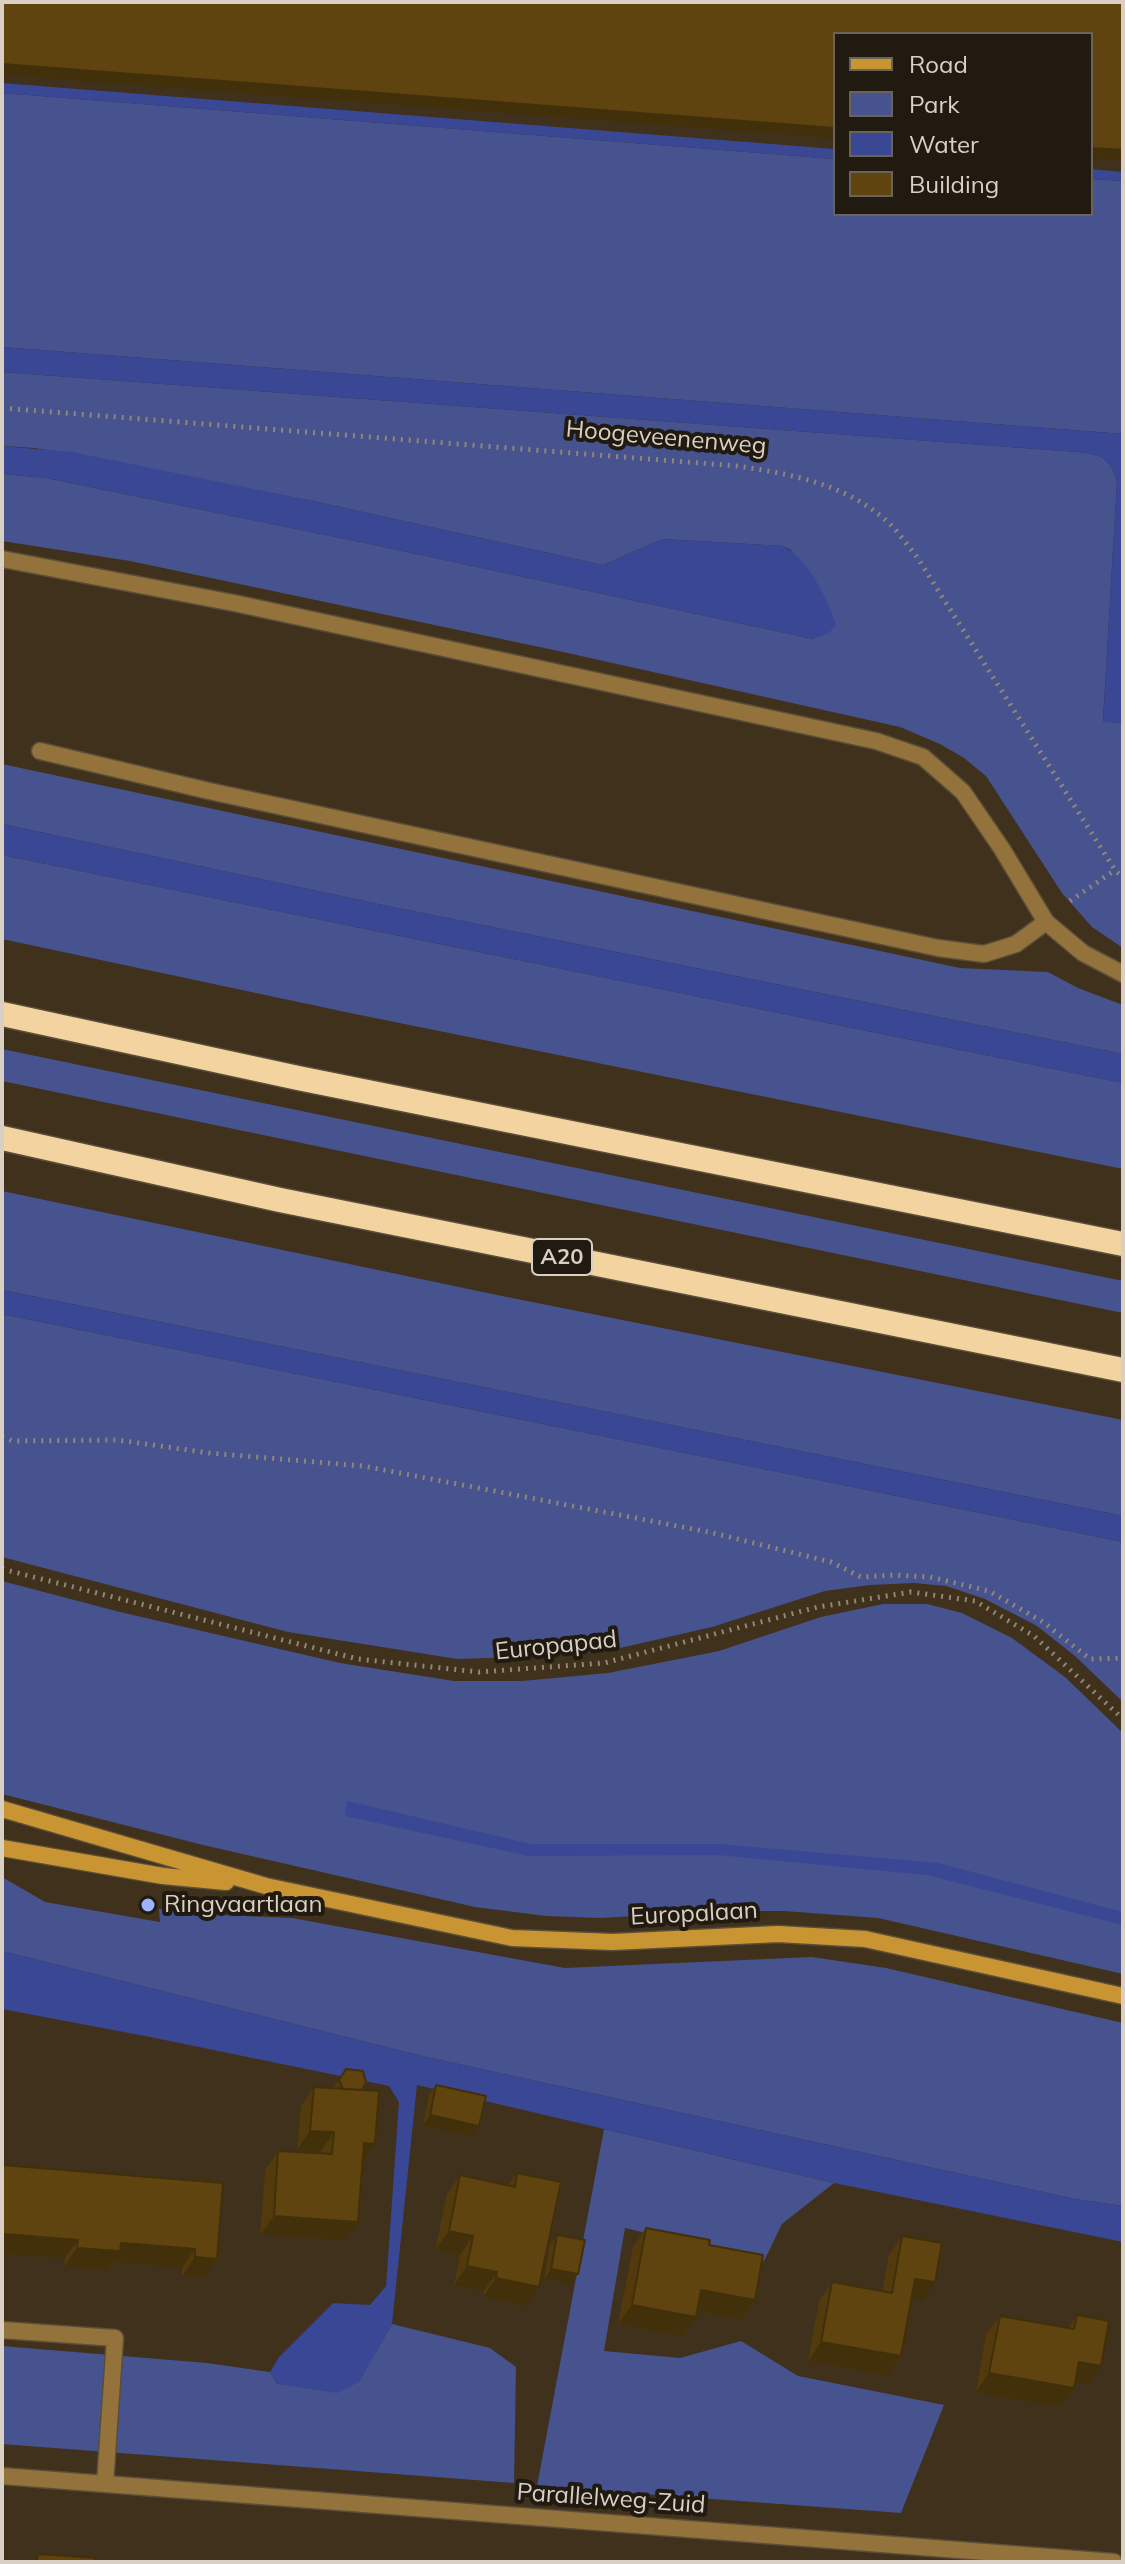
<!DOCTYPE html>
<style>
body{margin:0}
#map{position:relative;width:1125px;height:2564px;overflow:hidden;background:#3f311b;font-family:Mulish,sans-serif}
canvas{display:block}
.frame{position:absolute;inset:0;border:4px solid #d9d0c3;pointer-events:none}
.legend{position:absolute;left:833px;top:32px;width:260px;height:184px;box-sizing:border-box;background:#201a11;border:2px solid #6a6358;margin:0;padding:10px 14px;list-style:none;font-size:24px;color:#d9d0c3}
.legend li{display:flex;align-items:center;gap:16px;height:40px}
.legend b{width:40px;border:2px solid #6a6358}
</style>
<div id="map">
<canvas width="1125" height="2564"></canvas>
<div class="frame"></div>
<ul class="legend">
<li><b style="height:10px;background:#c99533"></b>Road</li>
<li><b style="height:22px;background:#46538f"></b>Park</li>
<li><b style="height:22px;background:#394795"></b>Water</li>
<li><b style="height:22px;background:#5f440f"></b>Building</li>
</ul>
</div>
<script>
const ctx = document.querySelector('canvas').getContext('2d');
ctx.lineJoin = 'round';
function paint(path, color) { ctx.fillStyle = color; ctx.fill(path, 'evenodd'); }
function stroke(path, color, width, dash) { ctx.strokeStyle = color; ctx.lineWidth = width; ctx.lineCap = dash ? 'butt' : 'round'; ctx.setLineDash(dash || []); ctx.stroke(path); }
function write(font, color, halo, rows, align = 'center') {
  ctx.font = font + ' Mulish,sans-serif'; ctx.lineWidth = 8; ctx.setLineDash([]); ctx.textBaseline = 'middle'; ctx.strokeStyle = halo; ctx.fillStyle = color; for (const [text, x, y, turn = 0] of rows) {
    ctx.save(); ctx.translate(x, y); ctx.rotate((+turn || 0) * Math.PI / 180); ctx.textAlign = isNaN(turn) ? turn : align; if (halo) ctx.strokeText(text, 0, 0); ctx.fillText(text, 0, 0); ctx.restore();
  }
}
paint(new Path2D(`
 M2 93 835 159V214H1091V179L1123 181V434L2 347Z
 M2 372 1077 452C1101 455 1109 456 1117 481L1103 721 1123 723V948L1092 927 1062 893 986 776 964 758 940 744 900 727 563 652 130 561 2 541V474L46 478 365 543 813 639 791 550 783 546 663 539 603 565 313 501 35 448 2 446Z
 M2 764 960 968 1048 972 1078 988 1123 1005V1054L383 905 2 824Z
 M2 855 1123 1083V1169L350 1013 2 939Z
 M2 1049 1123 1281V1313L2 1081Z
 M2 1191 497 1295 1123 1420V1516L2 1290Z
 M2 1314 1123 1542V1702L1075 1656 1037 1626 985 1599 946 1586 914 1583 870 1585 825 1591 712 1627 607 1651 548 1656 457 1659 288 1632 2 1557Z
 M2 1581 120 1612 340 1663 454 1681H522L608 1673 719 1651 821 1617 883 1604H927L962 1613 1012 1638 1065 1677 1123 1733V1974L878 1918 784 1911H719L601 1918 546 1916 475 1907 203 1845 2 1794Z
 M2 1877 45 1902 160 1922 159 1909 196 1914 292 1918 565 1968 812 1957 886 1968 1123 2023V2206L1075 2199 422 2056 2 1951Z
 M604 2129 834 2183 782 2224 764 2261 625 2228 604 2351 680 2358 741 2341 798 2376 944 2405 901 2513 537 2486Z
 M392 2324 490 2348 516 2367 514 2483 2 2444V2346L207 2363 270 2372 277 2384 359 2381Z`), '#46538f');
paint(new Path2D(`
 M2 83 835 149V159L2 93Z
 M1091 169 1123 172V181L1091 179Z
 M2 347 1123 434V723L1103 722 1117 481C1109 456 1101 455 1077 452L2 372Z
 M2 446 72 452 313 501 603 565 663 539 783 546C809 560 827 598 836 625L829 633 813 639 365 543 46 478 2 474Z
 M2 824 383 905 1123 1054V1083L2 855Z
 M2 1290 1123 1516V1542L2 1314Z
 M347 1801 531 1844H719L938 1863 1123 1912V1925L927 1875 718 1855 529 1856 345 1816Z
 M2 1951 422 2056 1075 2199 1123 2206V2242L834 2183 417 2085 392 2324 359 2382 337 2393 277 2384 270 2372 279 2357 333 2303 370 2305 386 2286 399 2102 389 2086 150 2037 2 2009Z`), '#394795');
const lane = new Path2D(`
 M40 751 209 791 938 948 984 954 1016 944 1046 922`);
const street = new Path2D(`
 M2 559 234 603 876 741 923 757 963 792 1002 849 1046 922 1083 953 1123 974
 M2 2330 115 2338 105 2484
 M2 2476 1114 2562`);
const secondary = new Path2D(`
 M2 1809 266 1886 512 1938 613 1942 778 1934 865 1939 1123 1996
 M2 1848 163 1876 226 1882`);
const highway = new Path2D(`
 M2 1014 298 1078 1123 1244
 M2 1138 280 1200 1123 1370`);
stroke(lane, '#5b4e39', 19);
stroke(street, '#5b4e39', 19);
stroke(secondary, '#5b4e39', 19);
stroke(highway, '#5b4e39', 27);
stroke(new Path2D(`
 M2 408 737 466C791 474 847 484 889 523 899 533 908 546 917 557L1115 870 1123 878
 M1070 901 1115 870
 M2 1437 13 1441 118 1440 209 1453 363 1466 709 1532 831 1562 861 1577 893 1575 930 1577 989 1591 1043 1622 1090 1659 1123 1658
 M2 1569 358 1659 479 1672 604 1663 818 1607 911 1592 975 1601 1034 1636 1123 1719`), '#928675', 5, [2, 6]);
stroke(lane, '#93733b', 16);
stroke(street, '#93733b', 16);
stroke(secondary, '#c99533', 16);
stroke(highway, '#f3d3a0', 24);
paint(new Path2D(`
 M346 2069 362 2090 375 2144 363 2162 345 2240 260 2235 265 2170 278 2151 321 2154V2151L297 2150 301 2106 314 2087 333 2088Z
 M436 2085 472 2136 423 2125 429 2095Z
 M2 2165 217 2259 204 2278 182 2276V2268L112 2262 107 2270 64 2267 65 2258 2 2254Z
 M517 2173 526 2306 483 2297 484 2291 454 2285 460 2255 435 2250 447 2194 460 2175 508 2185Z
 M646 2228 709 2245 755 2300 742 2319 697 2311 682 2336 618 2324 633 2247Z
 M557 2235 571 2284 544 2279 550 2245Z
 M902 2236 922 2301 911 2299 901 2356 888 2375 808 2361 819 2301 832 2282 882 2291 889 2255Z
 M1077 2315 1088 2384 1075 2382 1060 2407 976 2392 986 2334 1000 2316 1068 2328Z`), '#523a0d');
paint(new Path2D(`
 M2 64 835 128V138L2 75Z
 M1091 148 1123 150V160L1091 158Z
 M430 2115 479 2126 472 2136 423 2125Z
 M310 2131 334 2132 321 2151 297 2150Z
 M364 2143 375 2144 362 2163Z
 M274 2216 358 2222 345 2240 260 2235Z
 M449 2231 473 2236 460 2255 435 2250Z
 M4 2234 78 2240 65 2258 2 2254V2236Z
 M121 2243 195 2249 182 2268 112 2262 107 2270 64 2267 77 2248Z
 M195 2257 217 2259 204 2278 182 2276Z
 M467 2266 497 2272 484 2291 454 2285Z
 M551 2269 578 2274 571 2284 544 2279Z
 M496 2278 539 2287 526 2306 483 2297Z
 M915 2279 935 2282 922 2301 902 2298Z
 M701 2290 755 2300 742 2319 688 2309Z
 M632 2305 696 2317 682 2336 618 2324Z
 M821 2342 901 2356 888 2375 808 2361Z
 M1079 2362 1101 2366 1088 2384 1065 2381Z
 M989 2373 1074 2388 1060 2407 976 2392Z`), '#42300a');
const building = new Path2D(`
 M2 2H1123V150L1091 148V34H835V128L2 64Z
 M346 2069 363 2071 366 2082 362 2090 343 2089 339 2080Z
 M436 2085 486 2096 479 2126 430 2115Z
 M314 2087 379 2091 375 2144 364 2143 358 2222 274 2216 278 2151 332 2154 334 2132 310 2131Z
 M2 2165 223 2183 217 2259 195 2257V2249L159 2246 121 2243 120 2251 77 2248 78 2240 4 2234 2 2242Z
 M517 2173 561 2182 539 2287 496 2278 497 2272 467 2266 473 2236 449 2231 460 2175 515 2187Z
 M646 2228 710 2240 709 2245 763 2255 755 2300 701 2290 696 2317 632 2305Z
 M557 2235 585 2240 578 2274 551 2269Z
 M902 2236 942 2243 935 2282 915 2279 901 2356 821 2342 832 2282 892 2293Z
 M1077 2315 1109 2321 1101 2366 1079 2362 1074 2388 989 2373 1000 2316 1074 2329Z
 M38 2554 95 2558 94 2562H37Z`);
paint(building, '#5f440f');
stroke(building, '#42300a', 2);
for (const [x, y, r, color] of [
 [148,1905,8,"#9fb3fd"]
]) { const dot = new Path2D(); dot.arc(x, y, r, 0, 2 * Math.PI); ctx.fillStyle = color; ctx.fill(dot); stroke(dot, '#201a11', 3); }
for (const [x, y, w] of [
 [562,1257,60]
]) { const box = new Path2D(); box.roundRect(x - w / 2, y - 18, w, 36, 6); ctx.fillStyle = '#201a11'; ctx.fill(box); stroke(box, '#d9d0c3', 2); }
write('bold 22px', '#d9d0c3', null, [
 ["A20",562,1257]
]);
write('24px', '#d9d0c3', '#201a11', [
 ["Hoogeveenenweg",666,438,5],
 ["Europapad",556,1646,-6],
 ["Europalaan",694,1914,-3],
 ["Parallelweg-Zuid",611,2499,4]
]);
write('24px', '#d9d0c3', '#201a11', [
 ["Ringvaartlaan",164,1905]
], 'left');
</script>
